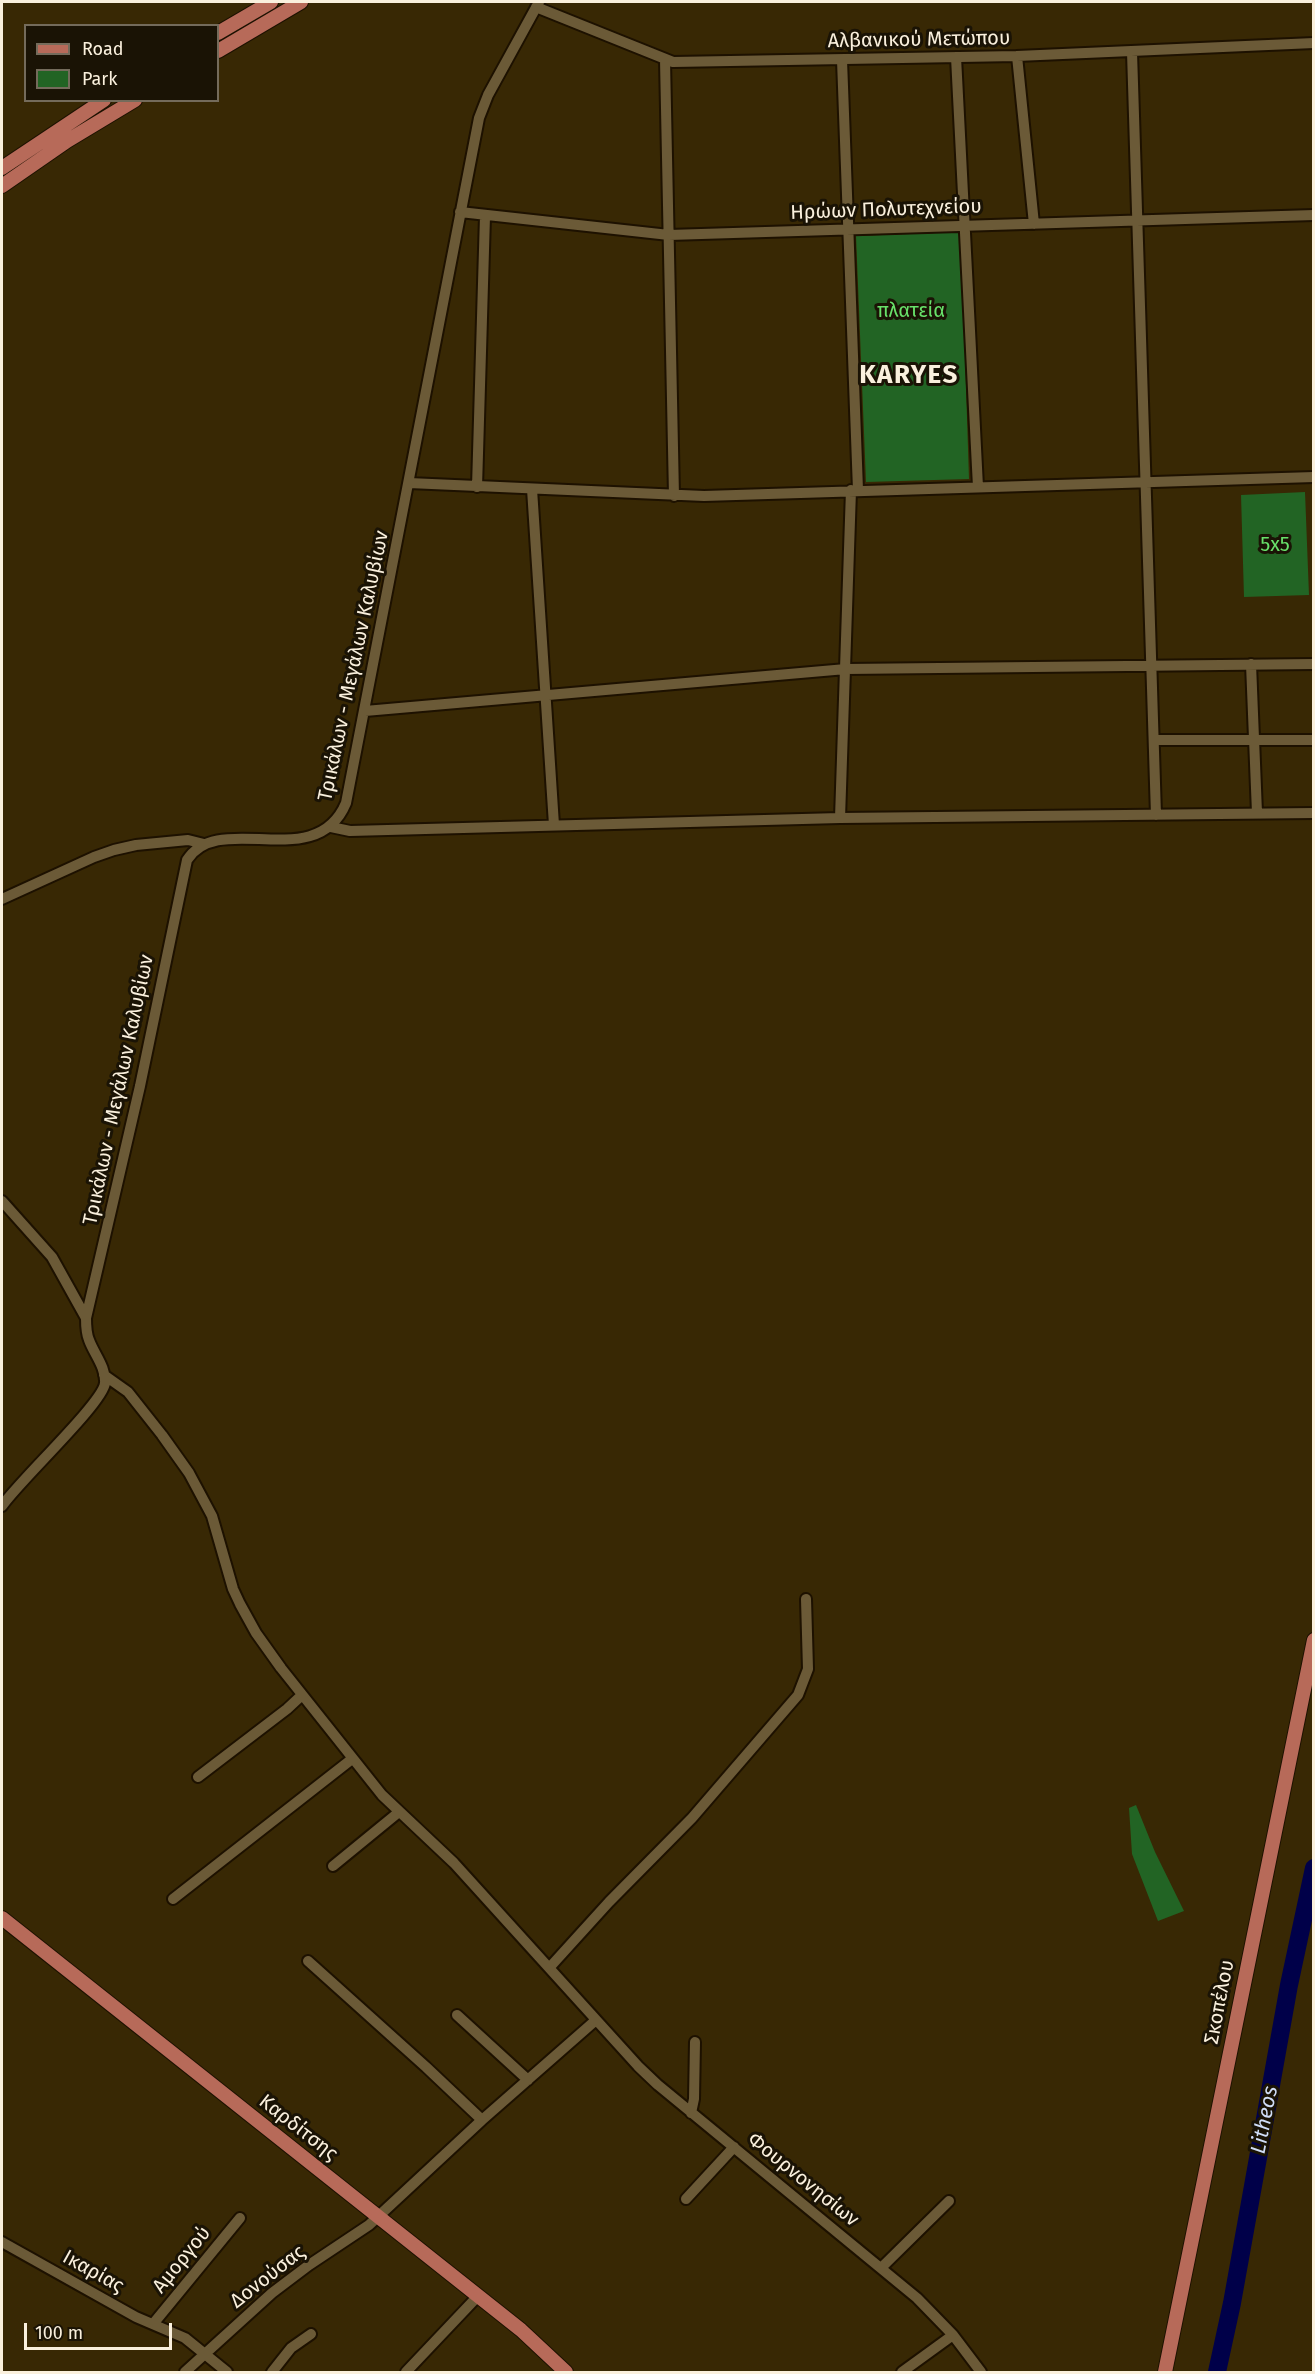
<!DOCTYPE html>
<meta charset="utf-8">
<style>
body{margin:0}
#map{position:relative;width:1315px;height:2374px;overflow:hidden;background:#382804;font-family:"Fira Sans",sans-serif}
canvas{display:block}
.frame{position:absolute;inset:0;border:3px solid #faf0dd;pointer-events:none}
.legend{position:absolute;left:24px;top:24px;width:195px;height:78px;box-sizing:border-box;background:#1a1305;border:2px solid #746b5b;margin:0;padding:8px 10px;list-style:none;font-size:18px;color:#faf0dd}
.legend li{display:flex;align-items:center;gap:12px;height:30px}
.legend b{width:30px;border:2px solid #746b5b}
.scale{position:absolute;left:24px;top:2323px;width:148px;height:27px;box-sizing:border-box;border:3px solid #faf0dd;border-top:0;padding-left:8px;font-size:18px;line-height:21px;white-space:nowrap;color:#faf0dd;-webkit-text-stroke:4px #1a1305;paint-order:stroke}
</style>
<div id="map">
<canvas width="1315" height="2374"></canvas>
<div class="frame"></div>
<ul class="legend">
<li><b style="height:8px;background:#b76a59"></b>Road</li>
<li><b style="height:16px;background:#226424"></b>Park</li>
</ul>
<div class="scale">100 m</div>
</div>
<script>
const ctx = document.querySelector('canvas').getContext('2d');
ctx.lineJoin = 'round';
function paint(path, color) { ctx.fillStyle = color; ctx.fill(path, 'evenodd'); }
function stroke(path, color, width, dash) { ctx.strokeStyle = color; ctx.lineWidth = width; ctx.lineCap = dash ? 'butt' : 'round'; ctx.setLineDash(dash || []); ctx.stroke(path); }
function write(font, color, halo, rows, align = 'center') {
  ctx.font = font + ' "Fira Sans",sans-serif'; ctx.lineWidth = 6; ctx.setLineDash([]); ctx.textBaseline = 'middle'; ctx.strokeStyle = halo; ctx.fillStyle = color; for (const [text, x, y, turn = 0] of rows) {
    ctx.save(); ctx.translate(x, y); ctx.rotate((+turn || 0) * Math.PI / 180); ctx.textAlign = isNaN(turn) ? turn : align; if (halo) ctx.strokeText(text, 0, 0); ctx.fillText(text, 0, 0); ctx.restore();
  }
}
paint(new Path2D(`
 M961 232 969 479 866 482 856 236Z
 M1305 492 1309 595 1244 597 1241 495Z
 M1136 1805 1155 1852 1184 1911 1158 1921 1132 1854 1129 1808Z`), '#226424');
stroke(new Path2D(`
 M1217 2372 1232 2303 1289 1985 1314 1868`), '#000049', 18);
const minor = new Path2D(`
 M536 7 673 62 1017 56 1314 43
 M1132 52 1156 815
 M1017 56 1034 224
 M956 57 978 487
 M665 60 674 496
 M842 60 858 490
 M460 212 669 235 1314 215
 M409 483 704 496 1314 477
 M477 487 485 216
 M532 489 554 825
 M1251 664 1257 813
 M365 711 846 669 1314 664
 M1154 740H1314
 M840 818 851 490
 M331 827 350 831 840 818 1314 813
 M2 899 94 857 114 850 136 845 188 840 204 844
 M2 1201 52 1257 86 1318
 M104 1375 128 1392 162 1435 189 1473 212 1516 233 1589 240 1604 256 1633 281 1668 382 1795 454 1863 638 2066 658 2085 917 2298 953 2335 981 2372
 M2 1506C19 1481 103 1403 105 1383 106 1367 94 1354 89 1340 86 1333 86 1325 86 1318L140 1086 187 860C219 809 316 875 346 803L479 118 488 95 539 2
 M198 1777 287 1709 302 1695
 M333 1866 399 1812
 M173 1899 352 1759
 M308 1961 426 2067 482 2120
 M550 1967 609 1902 692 1818 798 1695 808 1669 806 1599
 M457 2015 528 2080
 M691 2113 694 2099 695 2042
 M686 2199 734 2147
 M2 2242 136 2317 185 2338 227 2372
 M881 2268 949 2201
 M153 2324 240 2218
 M185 2372 272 2293 309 2265 369 2225 482 2120 596 2020
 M272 2372 291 2348 311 2334
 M406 2372 478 2296
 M902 2372 953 2335`);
const major = new Path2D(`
 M218 33 271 2
 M218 51 301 2
 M2 168 104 100
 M2 186 67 141 135 100
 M2 1918 521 2330 566 2372
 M1165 2372 1314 1640`);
stroke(minor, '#1d1100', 14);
stroke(major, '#1d1100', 16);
stroke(minor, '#6b5a37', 10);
stroke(major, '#b76a59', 14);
write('20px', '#faf0dd', '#1a1305', [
 ["Αλβανικού Μετώπου",919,40,-1],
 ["Ηρώων Πολυτεχνείου",886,210,-2],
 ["Τρικάλων - Μεγάλων Καλυβίων",354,666,-78],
 ["Τρικάλων - Μεγάλων Καλυβίων",119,1090,-78],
 ["Σκοπέλου",1220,2002,-79],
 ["Καρδίτσης",298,2128,38],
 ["Φουρνονησίων",803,2180,39],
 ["Αμοργού",182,2260,-51],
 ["Ικαρίας",93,2272,29],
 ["Δονούσας",268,2277,-38]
]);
write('20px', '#68e16a', '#1a1305', [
 ["πλατεία",911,311],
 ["5x5",1275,545]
]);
write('italic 21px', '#d0ddf7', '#1a1305', [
 ["Litheos",1265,2120,-79]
]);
ctx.letterSpacing = '1.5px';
write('bold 26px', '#faf0dd', '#1a1305', [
 ["KARYES",909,376]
]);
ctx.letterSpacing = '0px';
</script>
